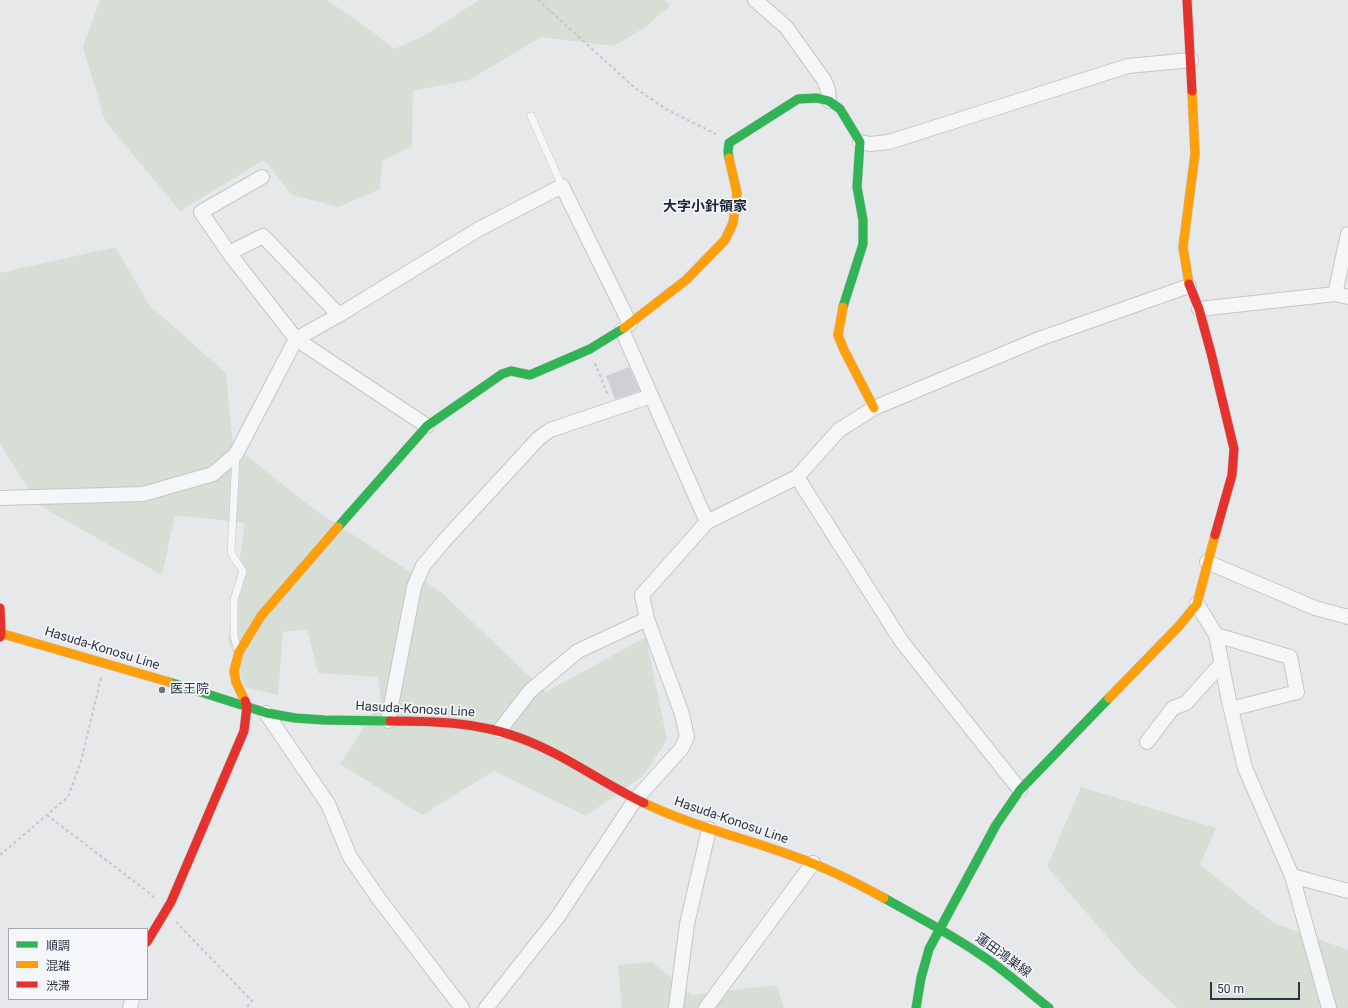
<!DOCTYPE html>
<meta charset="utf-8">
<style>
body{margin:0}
#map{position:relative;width:1348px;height:1008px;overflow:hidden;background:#e6e8ea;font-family:Roboto,"Noto Sans JP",sans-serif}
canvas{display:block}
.legend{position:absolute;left:8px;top:928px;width:140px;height:72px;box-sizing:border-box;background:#f4f6f9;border:1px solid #a4a8b1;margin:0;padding:5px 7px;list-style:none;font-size:12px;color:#2b3445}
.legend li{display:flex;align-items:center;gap:8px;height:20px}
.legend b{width:20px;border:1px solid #a4a8b1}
.scale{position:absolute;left:1210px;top:982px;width:90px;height:18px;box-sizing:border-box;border:2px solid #2b3445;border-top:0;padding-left:5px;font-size:12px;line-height:14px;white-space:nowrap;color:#2b3445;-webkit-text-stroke:3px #f4f6f9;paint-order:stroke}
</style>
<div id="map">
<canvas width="1348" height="1008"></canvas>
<ul class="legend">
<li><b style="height:5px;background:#30b455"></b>順調</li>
<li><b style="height:5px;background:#ff9f0a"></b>混雑</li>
<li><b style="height:5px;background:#e5322d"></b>渋滞</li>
</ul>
<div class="scale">50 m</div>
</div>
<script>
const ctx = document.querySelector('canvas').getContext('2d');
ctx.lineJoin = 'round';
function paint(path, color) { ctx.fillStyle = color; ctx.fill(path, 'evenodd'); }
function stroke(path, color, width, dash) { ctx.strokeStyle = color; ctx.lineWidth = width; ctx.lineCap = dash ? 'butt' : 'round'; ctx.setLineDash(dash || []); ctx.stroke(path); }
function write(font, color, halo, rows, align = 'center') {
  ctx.font = font + ' Roboto,"Noto Sans JP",sans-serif'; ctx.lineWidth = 3.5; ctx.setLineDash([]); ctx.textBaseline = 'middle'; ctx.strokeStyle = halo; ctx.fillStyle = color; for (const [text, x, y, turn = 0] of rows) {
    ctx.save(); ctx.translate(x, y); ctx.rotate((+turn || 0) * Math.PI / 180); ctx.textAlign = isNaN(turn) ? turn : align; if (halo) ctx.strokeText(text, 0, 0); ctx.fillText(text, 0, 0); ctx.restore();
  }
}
paint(new Path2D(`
 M100 0H327L373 32 394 49 422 37 479 0H664L670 6 645 27 614 46 541 37 469 80 413 91 412 146 382 161 380 189 339 207 292 195 264 160 180 211 105 121 83 47Z
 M115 247 150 306 226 373 233 445 315 510 441 592 546 692 646 637 667 740 644 775 586 816 494 771 422 815 340 764 381 701 378 677 318 673 307 629 283 632 278 695 245 687 228 639 245 523 175 515 162 575 39 505 0 444V273Z
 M1081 787 1216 828 1200 865 1274 923 1348 950V1008H1178L1136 970 1047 867Z
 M652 962 692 995 777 985 784 1008H622L618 965Z`), '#d6ded6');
paint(new Path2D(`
 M629 367 640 391 615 399 606 376Z`), '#ced0d3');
const lane = new Path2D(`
 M531 116 562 186
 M236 456 231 553 243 571 234 600V636L237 648`);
const street = new Path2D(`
 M755 0 786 27 824 80 828 90 829 101
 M860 142 870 144 889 142 1128 66 1191 60
 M229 253 201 212 262 177
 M1335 294 1348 234
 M1199 309 1335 294 1348 297
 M622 330 707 522
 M427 426 296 339 229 253 263 236 339 315 479 229 562 186 630 324
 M797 477 902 642 1020 790
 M0 498 143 494 213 474 236 454 296 339 339 315
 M1207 562 1315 608 1348 617
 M1197 604 1216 635 1229 701 1245 768 1292 876 1329 1008
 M647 619 642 595 707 522 797 477 839 430 874 408 1039 339 1189 286
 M1216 635 1290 657 1297 692 1231 709
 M266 713 328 804 350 857 379 899 462 1008
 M388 721 414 587 423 566 443 542 538 439 550 430 651 396
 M1147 742 1173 708 1186 703 1222 663
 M1292 876 1348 891
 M130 1008 132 999
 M486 1008 557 918 635 800 681 749 687 737 682 714 647 619 578 651 530 691 499 731
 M676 1008 687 924 709 829
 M706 1008 813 863`);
const fast = new Path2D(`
 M729 158 728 152 729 143 798 99 817 98 829 101 840 109 860 142 857 187 863 220V244L843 307
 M338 527 427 426 502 374 511 371 530 375 590 349 624 328
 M169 682 267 713 295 718 324 720 390 721
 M884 898C918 917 953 935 984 957 1007 972 1027 991 1049 1008
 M916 1008 921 978 929 949 996 825 1020 790 1109 698`);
const slow = new Path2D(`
 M1189 284 1183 247 1195 154 1192 91
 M843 307 838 335 844 350 874 408
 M624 328 686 280 725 240 733 223 737 193 729 158
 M0 633 169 682
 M1109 698 1179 626 1197 604 1215 535
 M245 701 236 682 234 671 239 652 261 616 338 527
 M644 803C692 826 744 838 793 856 825 867 855 882 884 898`);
const jam = new Path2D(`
 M1187 0 1192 91
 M1189 284 1199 309 1211 353 1234 449 1232 475 1215 535
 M0 608 1 634 0 637
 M390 721C433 721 478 722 520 738 564 754 602 783 644 803
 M147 942 171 902 244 731 247 706 245 701`);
stroke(lane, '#c4c6c8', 8);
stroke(street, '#c4c6c8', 16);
stroke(fast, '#c4c6c8', 10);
stroke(slow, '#c4c6c8', 10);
stroke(jam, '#c4c6c8', 10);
stroke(new Path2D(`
 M538 0 635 88 666 109 716 134
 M595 363 608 396
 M47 815 148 892 154 898
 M0 855 68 797 81 761 101 678
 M176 922 252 1001 246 1008`), '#c5c6ca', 2, [3, 3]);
stroke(lane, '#f5f6f7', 7);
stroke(street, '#f5f6f7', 14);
stroke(fast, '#30b455', 9);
stroke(slow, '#ff9f0a', 9);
stroke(jam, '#e5322d', 9);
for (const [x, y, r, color] of [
 [162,690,4,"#6c737f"]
]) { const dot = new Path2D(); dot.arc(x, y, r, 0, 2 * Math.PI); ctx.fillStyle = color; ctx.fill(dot); stroke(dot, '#f4f6f9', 1.5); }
write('13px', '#2b3445', '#f4f6f9', [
 ["Hasuda-Konosu Line",102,649,17],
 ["Hasuda-Konosu Line",415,710,3],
 ["Hasuda-Konosu Line",731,821,19],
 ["蓮田鴻巣線",1003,956,36]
]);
write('13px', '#2b3445', '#f4f6f9', [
 ["医王院",170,690]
], 'left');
write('bold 14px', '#1d2536', '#f4f6f9', [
 ["大字小針領家",705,207]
]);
</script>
